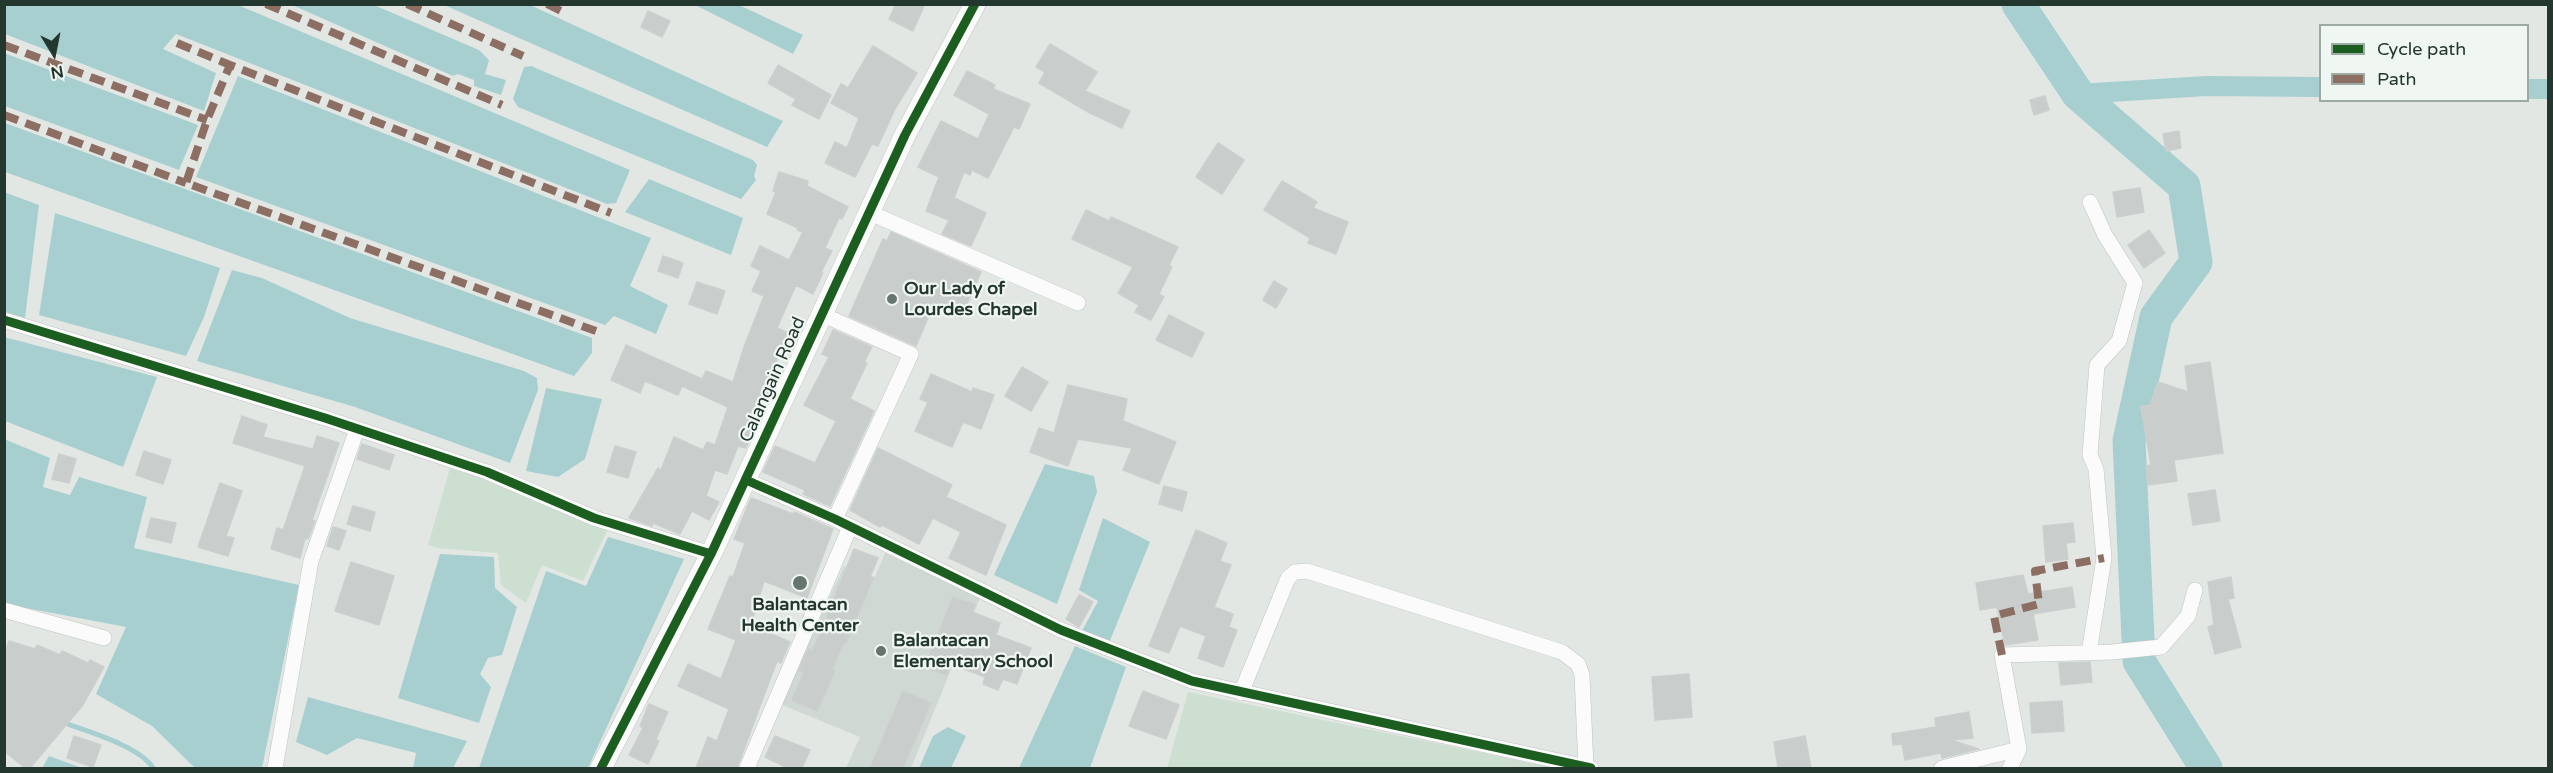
<!DOCTYPE html>
<style>
body{margin:0}
#map{position:relative;width:2553px;height:773px;overflow:hidden;background:#e2e7e4;font-family:"Varela Round",sans-serif}
canvas{display:block}
.frame{position:absolute;inset:0;border:6px solid #23372f;pointer-events:none}
.legend{position:absolute;left:2319px;top:24px;width:210px;height:78px;box-sizing:border-box;background:#f0f6f2;border:2px solid #9eaaa4;margin:0;padding:8px 10px;list-style:none;font-size:18px;color:#23372f}
.legend li{display:flex;align-items:center;gap:12px;height:30px}
.legend b{width:30px;border:2px solid #9eaaa4}
.north{position:absolute;left:24px;top:24px;width:60px;height:60px;-webkit-text-stroke:4px #f0f6f2;paint-order:stroke;rotate:170deg;font-size:16px;font-weight:700;line-height:24px;text-align:center;color:#23372f}
.north::after{content:'';display:block;margin:auto;width:21px;height:27px;background:#23372f;clip-path:polygon(50% 0,100% 100%,50% 72%,0 100%)}
</style>
<div id="map">
<canvas width="2553" height="773"></canvas>
<div class="frame"></div>
<ul class="legend">
<li><b style="height:8px;background:#1b5e20"></b>Cycle path</li>
<li><b style="height:8px;background:#8d6e63"></b>Path</li>
</ul>
<div class="north">N</div>
</div>
<script>
const ctx = document.querySelector('canvas').getContext('2d');
ctx.lineJoin = 'round';
function paint(path, color) { ctx.fillStyle = color; ctx.fill(path, 'evenodd'); }
function stroke(path, color, width, dash) { ctx.strokeStyle = color; ctx.lineWidth = width; ctx.lineCap = dash ? 'butt' : 'round'; ctx.setLineDash(dash || []); ctx.stroke(path); }
function write(font, color, halo, rows, align = 'center') {
  ctx.font = font + ' "Varela Round",sans-serif'; ctx.lineWidth = 4.5; ctx.setLineDash([]); ctx.textBaseline = 'middle'; ctx.strokeStyle = halo; ctx.fillStyle = color; for (const [text, x, y, turn = 0] of rows) {
    ctx.save(); ctx.translate(x, y); ctx.rotate((+turn || 0) * Math.PI / 180); ctx.textAlign = isNaN(turn) ? turn : align; if (halo) ctx.strokeText(text, 0, 0); ctx.fillText(text, 0, 0); ctx.restore();
  }
}
paint(new Path2D(`
 M885 553 980 598 911 768H846L860 737 780 704 844 566 875 577Z`), '#d0d8d4');
paint(new Path2D(`
 M450 468 486 479 608 529 583 581 542 565 526 603 501 585 498 553 438 548 428 545Z
 M1188 692 1555 768H1167Z`), '#cddfd0');
paint(new Path2D(`
 M4 5H238L630 170 616 203 607 204 176 34 163 49 216 73 204 111 5 34Z
 M292 5H374L479 50 489 60 485 74 506 80 501 95 474 86V80L458 74 453 76Z
 M444 5H530L783 121 767 147Z
 M695 5H739L803 35 793 54Z
 M4 53 198 125 179 170 5 106Z
 M531 66 753 160 757 165 754 176 756 180 741 199 518 107 513 99 524 67Z
 M238 76 651 238 630 286 668 305 656 334 614 316 605 325 196 177Z
 M5 123 592 338V353L574 376 5 172Z
 M649 179 743 218 731 255 625 212Z
 M4 192 39 205 25 318 5 312Z
 M55 213 220 268 204 317 186 356 39 315Z
 M232 270 262 278 350 318 524 371 537 378 538 390 510 463 355 407 197 361Z
 M4 337 157 377 123 467 5 421Z
 M546 388 602 399 585 459 558 477 526 471Z
 M4 439 50 458 43 487 70 495 79 477 147 497 134 548 299 585 262 768H195L152 726 96 694 126 627 5 604Z
 M1045 464 1094 476 1097 492 1057 604 994 575Z
 M1103 518 1150 542 1109 643 1082 631 1098 601 1079 590Z
 M608 537 684 559 588 768H479L546 571 586 586Z
 M440 554 494 557 495 588 517 607 502 655 488 658 480 674 491 687 479 723 398 698Z
 M1075 646 1126 667 1090 768H1019Z
 M308 697 467 741 453 768H413L416 753 357 738 327 755 296 742Z
 M948 727 966 736 951 768H919L933 736Z
 M49 756 82 768H42Z`), '#a7cfd0');
stroke(new Path2D(`
 M62 722C86 731 140 746 153 768`), '#a7cfd0', 5);
stroke(new Path2D(`
 M2528 89H2548
 M2078 94 2206 86 2320 87`), '#a7cfd0', 20);
stroke(new Path2D(`
 M2018 4 2078 94 2184 186 2196 262 2156 317 2129 441 2139 661 2206 768`), '#a7cfd0', 33);
const building = new Path2D(`
 M896 4H925L913 31 889 19Z
 M648 11 670 21 662 37 641 27Z
 M1050 44 1097 72 1085 91 1130 111 1122 128 1088 112 1039 83 1045 72 1036 67Z
 M873 46 917 73 895 109 878 146 872 144 855 177 825 163 835 142 847 148 859 118 831 103 841 84 848 88Z
 M778 65 831 95 819 119 792 105 796 99 768 83Z
 M967 71 995 85 993 89 1030 104 1019 129 1014 127 988 178 972 170 970 175 964 172 954 198 986 213 971 246 942 234 949 220 926 211 939 177 918 167 941 121 978 139 989 114 954 95Z
 M2045 96 2049 110 2034 115 2030 100Z
 M2179 131 2181 148 2166 151 2163 134Z
 M1218 143 1244 160 1222 194 1196 177Z
 M779 172 808 181 807 186 848 207 842 219 839 218 825 248 832 251 821 272 823 273 813 294 796 285 777 328 788 333 775 365 778 366 772 384 774 385 768 398 765 397 751 427H753L751 436 746 448 738 446 727 474 715 470 706 496 719 502 709 520 692 511 680 534 653 523 652 526 629 518 658 468 661 470 674 437 703 450 707 442 715 445 728 407 682 386 678 395 645 381 640 393 611 380 626 345 702 379 706 371 733 382 744 347 764 296 752 291 761 271 751 266 760 246 789 260 803 232 797 230 798 228 767 214 776 192 773 191Z
 M1282 181 1317 202 1313 208 1348 222 1336 254 1308 243 1310 238 1264 210Z
 M2140 188 2144 212 2117 217 2113 192Z
 M1086 210 1109 221 1111 217 1178 247 1169 265 1172 267 1159 294 1164 297 1151 320 1135 312 1139 305 1118 293 1133 267 1072 239Z
 M2149 230 2165 253 2144 268 2128 245Z
 M891 232 981 272 961 318 933 306 916 346 849 316 883 239 887 241Z
 M663 256 683 263 678 278 658 271Z
 M1274 281 1287 289 1276 308 1263 300Z
 M697 282 725 291 717 314 689 304Z
 M1169 315 1204 333 1192 357 1156 340Z
 M833 330 872 347 864 362 867 363 850 399 874 411 830 506 803 494 805 490 763 472 775 446 815 463 836 421 804 405 829 357 822 354Z
 M2210 362 2223 453 2174 460 2177 481 2148 485 2146 466 2151 465 2141 407 2150 405 2158 382 2188 392 2185 366Z
 M1022 367 1048 382 1031 411 1005 396Z
 M931 374 972 392 973 388 994 395 981 429 963 422 952 447 915 431 928 402 920 399Z
 M1068 385 1127 399 1123 421 1176 442 1159 484 1123 470 1132 448 1078 439 1068 466 1030 452 1039 428 1054 433Z
 M242 416 267 425 263 437 313 449 317 436 339 443 312 520 315 521 308 539 305 538 300 558 271 549 277 528 283 530 305 466 233 443Z
 M362 444 394 455 389 470 357 459Z
 M615 446 636 452 628 478 607 472Z
 M878 448 952 485 946 497 1006 525 986 575 949 558 961 532 933 518 919 544 882 525 880 527 850 510Z
 M144 451 171 460 163 484 136 475Z
 M59 454 76 459 69 483 52 479Z
 M220 483 242 491 226 536 234 538 228 556 198 547Z
 M1164 486 1187 492 1182 511 1159 504Z
 M2215 490 2220 521 2193 525 2188 494Z
 M751 498 793 514 794 512 833 529 807 598 764 581 751 625 790 642 781 663 777 661 737 768H696L708 737 717 741 729 709 678 686 688 664 721 679 736 640 708 629 730 576 733 577 745 543 734 539Z
 M353 506 375 512 370 531 347 524Z
 M151 518 176 523 171 543 146 537Z
 M2073 523 2075 542 2066 543 2068 559 2046 562 2043 526Z
 M333 527 346 531 339 550 327 546Z
 M1196 530 1227 543 1220 561 1231 565 1214 607 1233 614 1229 627 1237 630 1223 667 1198 658 1206 636 1180 626 1169 653 1149 646Z
 M854 549 878 558 870 577 873 578 846 643 844 642 832 669 835 671 817 711 792 700 804 672 799 670 808 649 812 651 821 632Z
 M351 562 394 576 379 625 335 611Z
 M2023 575 2028 594 2072 587 2075 607 2033 614 2038 640 2005 645 1997 607 1980 610 1976 583Z
 M2231 577 2234 598 2228 599 2241 647 2215 654 2208 627 2214 625 2208 582Z
 M1079 595 1093 602 1079 627 1066 619Z
 M953 597 975 605 972 612 1000 623 996 635 1031 648 1017 684 1003 679 998 690 983 684 985 677 951 664 947 675 925 667Z
 M9 641 35 649 37 645 60 655 62 651 88 663 90 660 104 667 83 705 30 768H25L4 751V654Z
 M2090 662 2092 682 2061 685 2059 663Z
 M1689 674 1692 717 1655 720 1652 677Z
 M903 691 931 703 903 768H870Z
 M1143 691 1179 705 1166 739 1129 726Z
 M2062 701 2064 731 2032 733 2030 703Z
 M649 704 668 712 656 739 659 741 648 764 629 755 643 728 640 726Z
 M1969 712 1973 738 1951 740 1979 749 1942 758 1941 753 1905 760 1902 744 1893 745 1892 734 1936 727 1935 718Z
 M74 736 101 745 93 767 67 758Z
 M775 736 810 750 802 768H788L765 757Z
 M1805 736 1811 768H1778L1774 742Z`);
paint(building, '#c9cecc');
stroke(building, '#cbcfcd', 1.5);
const street = new Path2D(`
 M868 212 1078 303
 M821 314 911 354 835 519
 M4 320 325 418 487 472 594 518 711 554
 M746 480 835 519 1061 630 1192 681 1591 768
 M4 610 104 638
 M2089 653 2104 558 2096 469 2090 455 2097 365 2119 341 2135 283 2105 235 2090 202
 M1241 693 1288 578 1295 572 1307 571 1562 652 1578 664 1582 675 1586 767
 M275 768 311 561 357 429
 M747 768 850 527
 M1942 768 2019 749 2002 655 2112 652 2161 647 2188 616 2195 590
 M2010 768 2019 749`);
const secondary = new Path2D(`
 M601 768 711 554 905 135 975 4`);
stroke(street, '#bfc4c1', 16);
stroke(secondary, '#bfc4c1', 22);
stroke(street, '#fbfbfb', 15);
stroke(secondary, '#fbfbfb', 21);
stroke(new Path2D(`
 M266 4 502 105
 M407 4 523 56
 M547 4 563 12
 M177 43 230 65
 M4 45 207 120
 M4 115 186 183
 M596 331 186 183 207 120 230 65 611 213
 M2002 655 1994 616 2039 604 2035 571 2104 558`), '#8d6e63', 8, [15, 8]);
stroke(new Path2D(`
 M4 320 325 418 487 472 594 518 711 554
 M746 480 835 519 1061 630 1192 681 1591 768
 M601 768 711 554 905 135 975 4`), '#1b5e20', 9);
for (const [x, y, r, color] of [
 [892,299,6,"#66756e"],
 [800,583,8,"#66756e"],
 [881,651,6,"#66756e"]
]) { const dot = new Path2D(); dot.arc(x, y, r, 0, 2 * Math.PI); ctx.fillStyle = color; ctx.fill(dot); stroke(dot, '#f0f6f2', 2); }
write('bold 18px', '#23372f', '#f0f6f2', [
 ["Our Lady of",904,289],
 ["Lourdes Chapel",904,310],
 ["Balantacan",800,605,"center"],
 ["Health Center",800,626,"center"],
 ["Balantacan",893,641],
 ["Elementary School",893,662]
], 'left');
write('18px', '#23372f', '#f0f6f2', [
 ["Calangain Road",773,380,-66]
]);
</script>
